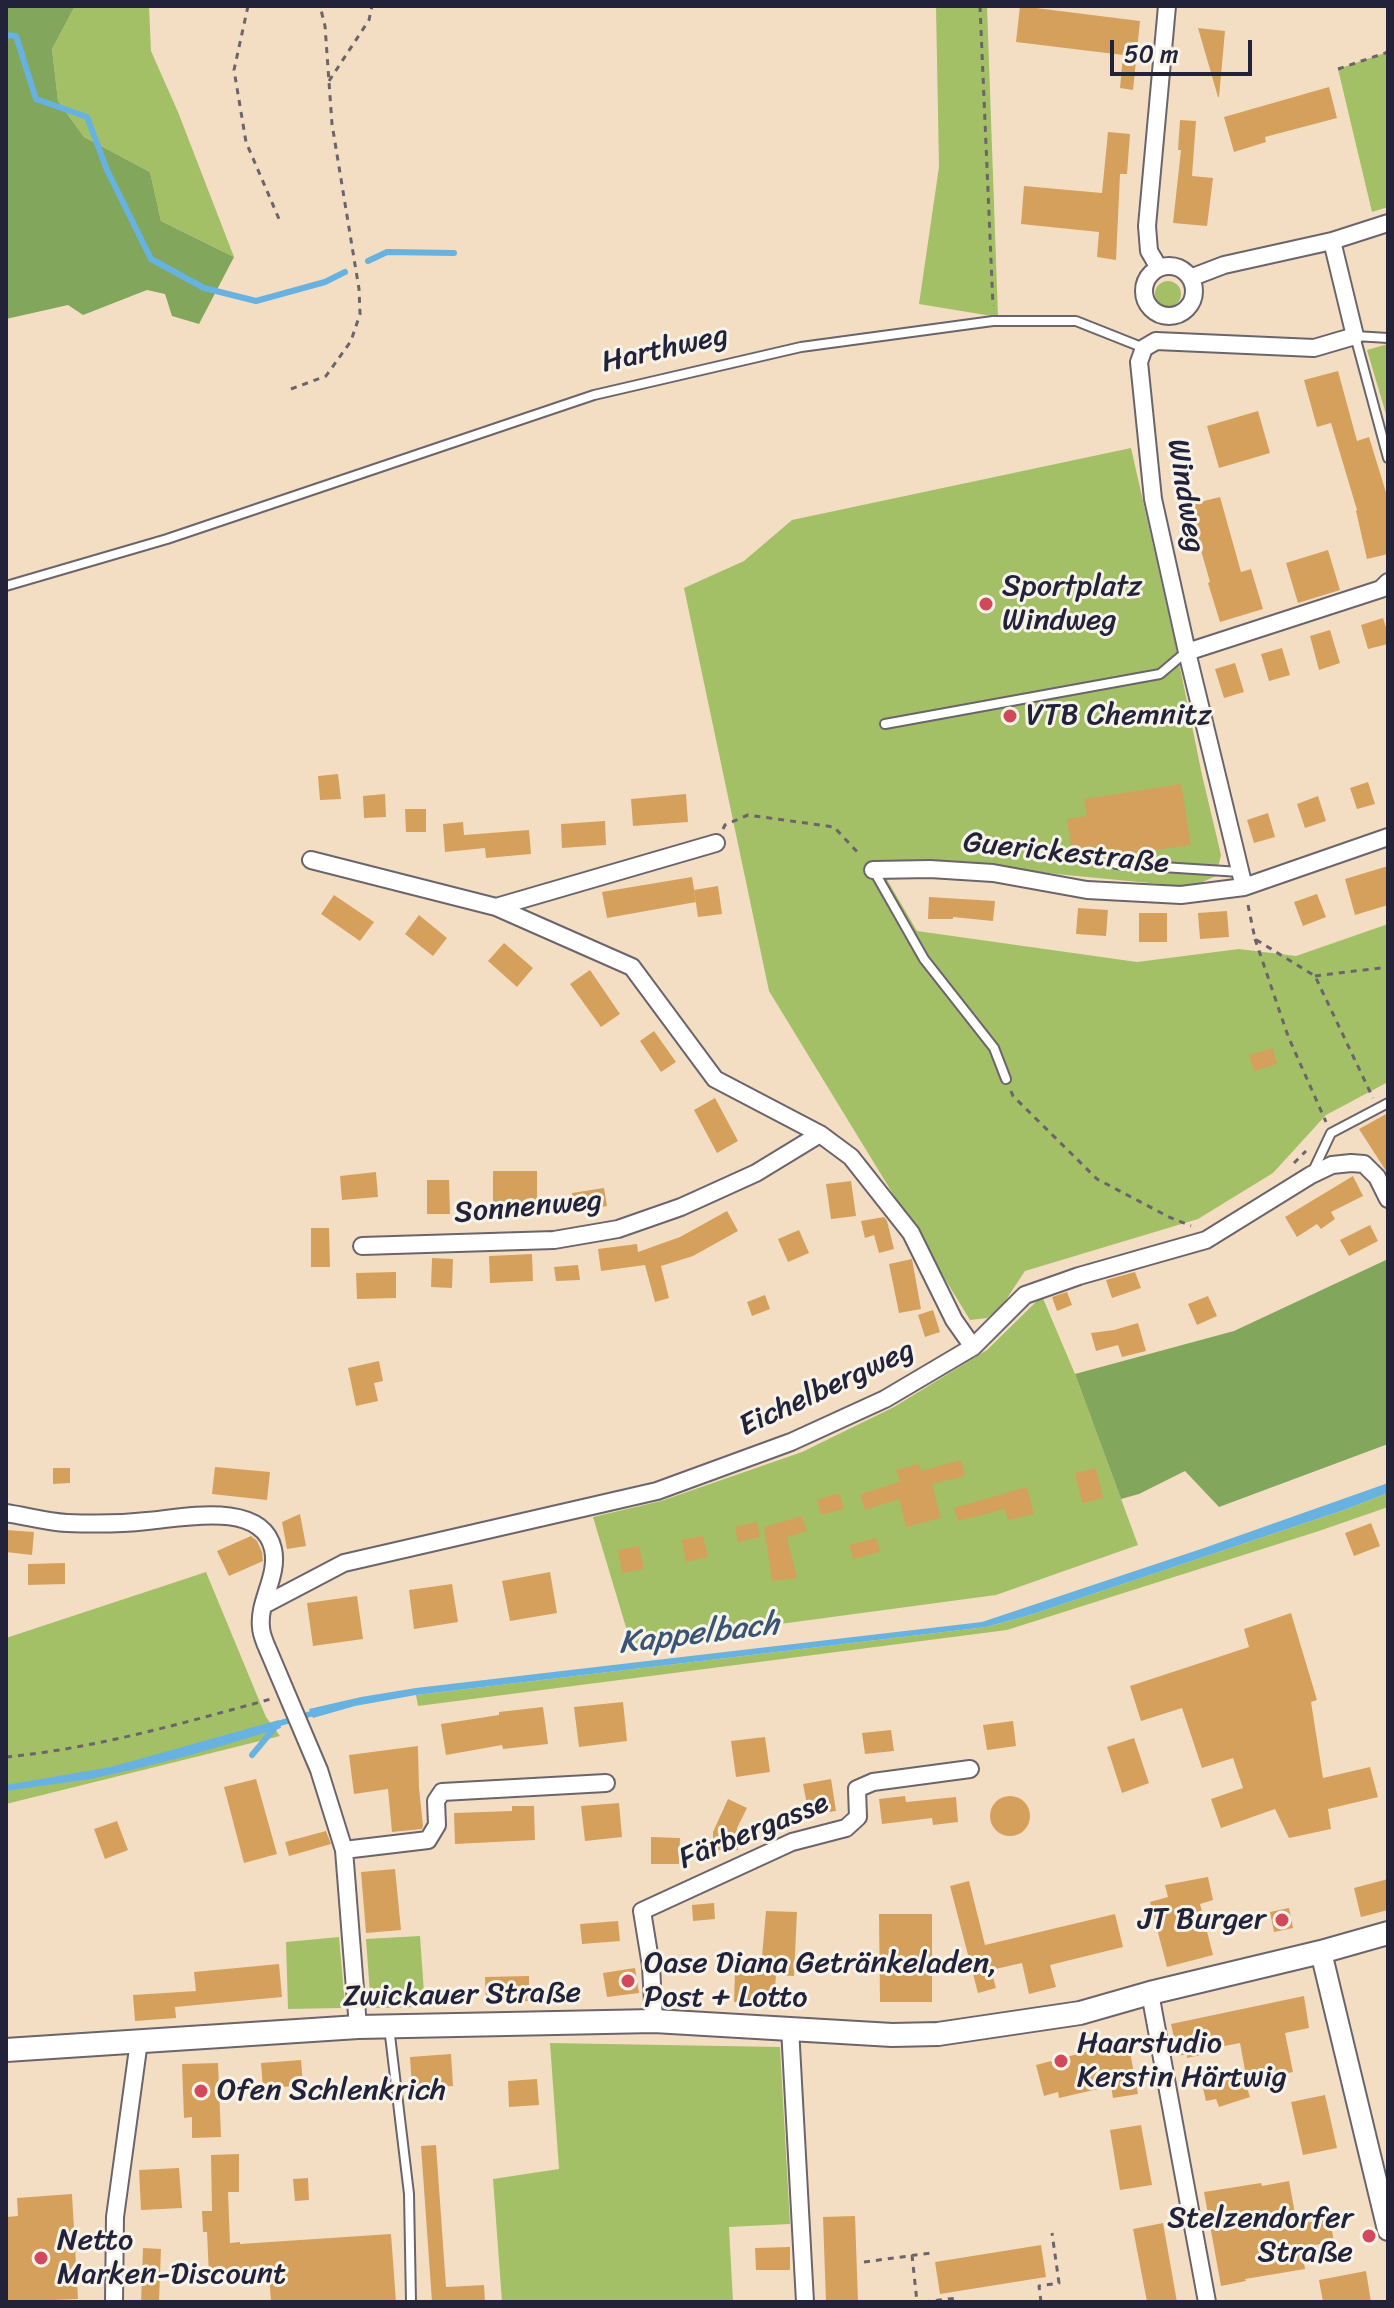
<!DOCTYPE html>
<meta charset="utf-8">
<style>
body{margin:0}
#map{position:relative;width:1394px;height:2308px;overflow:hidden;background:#f4dec3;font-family:Sriracha,sans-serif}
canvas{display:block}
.frame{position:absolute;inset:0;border:8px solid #22223b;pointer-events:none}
.scale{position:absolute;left:1110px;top:40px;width:142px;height:36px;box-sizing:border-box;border:4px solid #22223b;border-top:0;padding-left:10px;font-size:24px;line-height:28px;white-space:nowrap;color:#22223b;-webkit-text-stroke:6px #f7f3e8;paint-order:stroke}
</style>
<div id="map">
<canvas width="1394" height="2308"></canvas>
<div class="frame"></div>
<div class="scale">50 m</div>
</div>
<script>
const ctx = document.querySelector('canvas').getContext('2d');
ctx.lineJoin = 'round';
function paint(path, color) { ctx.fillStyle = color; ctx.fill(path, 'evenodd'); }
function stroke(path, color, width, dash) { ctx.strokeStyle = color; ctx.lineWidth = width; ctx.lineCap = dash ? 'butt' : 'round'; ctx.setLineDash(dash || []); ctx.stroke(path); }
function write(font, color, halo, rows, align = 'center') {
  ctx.font = font + ' Sriracha,sans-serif'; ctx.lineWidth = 6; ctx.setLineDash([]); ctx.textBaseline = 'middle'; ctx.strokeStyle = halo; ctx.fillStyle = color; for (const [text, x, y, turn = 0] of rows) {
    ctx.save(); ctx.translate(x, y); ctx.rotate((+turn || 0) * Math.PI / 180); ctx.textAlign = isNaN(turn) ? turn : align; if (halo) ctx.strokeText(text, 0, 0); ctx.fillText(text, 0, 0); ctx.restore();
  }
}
paint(new Path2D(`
 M75 6H149L151 51 178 112 234 257 161 221 150 172 84 137 58 101 52 49Z
 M936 6H987L998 317 919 304 939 167Z
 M1388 52V207L1372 212 1338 69Z
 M1155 294a13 13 0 1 1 26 0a13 13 0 1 1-26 0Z
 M1388 344V421L1367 350Z
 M1131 448 1174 638 1202 775 1221 855 1216 876 1191 887 1056 874 956 861 874 864 886 878 917 931 1137 962 1239 949 1296 956 1388 924V1082L1326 1115 1273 1173 1198 1219 1025 1271 1002 1306 987 1318 970 1320 769 991 684 588 744 561 792 520Z
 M1042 1296 1075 1374 1138 1545 996 1595 631 1644 593 1517 661 1501 802 1452 894 1407 987 1350Z
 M1388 1493V1507L1319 1531 1007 1630 418 1706 416 1695 986 1627 1030 1615 1344 1510Z
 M206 1572 266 1717 280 1736 6 1804V1638Z
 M420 1936 425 2007 371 2008 366 1939Z
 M339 1937 345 2004 341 2008 288 2009 286 1942Z
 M550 2043 780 2047 790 2224 729 2227 733 2302H502L493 2179 559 2169Z`), '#a3c067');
paint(new Path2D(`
 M6 6H75L52 49 58 101 84 137 150 172 161 221 234 257 199 324 172 316 165 294 147 290 83 315 68 305 6 319Z
 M1388 1259V1444L1219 1507 1185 1471 1139 1494 1121 1499 1075 1374 1234 1331Z`), '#82a65c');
paint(new Path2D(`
 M1388 1483V1493L1344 1510 1030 1615 986 1627 416 1695 355 1706 313 1718 309 1709 361 1697 416 1688 982 1622 1204 1548Z
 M279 1720 281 1728 191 1755 131 1770 90 1779 6 1791V1785L111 1767Z`), '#67b2e0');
stroke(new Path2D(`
 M6 35 16 36 36 99 87 117 107 170 151 259 204 288 256 301 325 282 345 272
 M368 261 387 252 454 253
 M274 1725 317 1712
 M252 1755 278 1724`), '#67b2e0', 6);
paint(new Path2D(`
 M1020 6 1140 21 1133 90 1120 88 1123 55 1016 42Z
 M1198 28 1225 31 1219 97H1218Z
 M1329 87 1337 118 1265 137 1266 142 1234 152 1224 117Z
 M1180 120 1196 121 1192 176 1213 178 1207 226 1173 223 1181 150H1178Z
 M1108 132 1130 134 1127 174H1120L1116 260 1097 257 1099 232 1021 224 1024 186 1102 193Z
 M1338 371 1357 441 1369 437 1388 499V554L1367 559 1356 511 1357 510 1331 423 1317 427 1304 380Z
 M1258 411 1270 453 1219 468 1207 426Z
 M1220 497 1241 572 1251 569 1263 609 1220 622 1208 583 1210 582 1188 505Z
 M1328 550 1340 590 1298 603 1286 563Z
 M1383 618 1388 634V644L1368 649 1361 625Z
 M1330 630 1340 663 1319 670 1310 636Z
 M1282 648 1290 675 1269 681 1261 654Z
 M1235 663 1244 692 1224 698 1215 669Z
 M338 774 341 799 320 800 318 776Z
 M1368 782 1375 804 1357 809 1350 788Z
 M1181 784 1191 845 1093 859V856L1073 859 1067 819 1087 816 1084 799Z
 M385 794 386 817 364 818 363 796Z
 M686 794 688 822 633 826 631 799Z
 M1318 796 1326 821 1305 828 1297 804Z
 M405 809H426V832H406Z
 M1268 813 1275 837 1254 843 1247 820Z
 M605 821 606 845 562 848 561 824Z
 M463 822 464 835 529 830 531 854 486 858 485 848 445 852 443 824Z
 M1388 866V905L1355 915 1345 879Z
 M692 877 696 902 607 918 602 892Z
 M718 886 722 914 698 917 694 890Z
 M1317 894 1326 917 1303 926 1294 902Z
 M334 895 374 922 360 941 321 914Z
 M929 897 995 901 993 921 953 917V919H928Z
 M1078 908 1108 910 1106 936 1076 934Z
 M1227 911 1229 937 1200 939 1198 913Z
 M1139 913H1167V942H1139Z
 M419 915 447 938 433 956 405 934Z
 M504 943 533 968 517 987 488 961Z
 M590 970 620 1014 601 1027 570 984Z
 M654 1031 676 1062 661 1072 640 1041Z
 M1272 1048 1277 1064 1254 1071 1249 1055Z
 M715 1098 738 1141 717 1153 694 1110Z
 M1388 1113V1174L1359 1129Z
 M493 1171H537V1214H493Z
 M376 1172 378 1197 342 1200 340 1176Z
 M1353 1176 1363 1196 1331 1212 1335 1219 1321 1229 1317 1224 1297 1237 1285 1217Z
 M427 1180H449L450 1214H427Z
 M851 1181 856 1216 831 1219 826 1184Z
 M604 1188 607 1206 575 1211 572 1193Z
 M727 1211 738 1231 693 1256 661 1266 669 1298 655 1302 645 1265 601 1271 598 1249 637 1244 638 1252 680 1237Z
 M884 1217 887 1221 894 1249 879 1253 874 1235 865 1238 861 1221Z
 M1370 1225 1378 1241 1349 1256 1340 1240Z
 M311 1228H329L330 1267H311Z
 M799 1230 809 1253 788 1262 778 1239Z
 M532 1254 533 1281 490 1283 489 1256Z
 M432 1258 453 1259 452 1288 431 1287Z
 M912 1259 921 1309 899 1313 889 1264Z
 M578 1265 580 1280 556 1281 554 1267Z
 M396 1272V1298L357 1299 356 1273Z
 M1135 1272 1141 1288 1112 1298 1106 1280Z
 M1067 1292 1072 1305 1057 1311 1052 1297Z
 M765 1295 770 1309 752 1316 747 1302Z
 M1208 1296 1217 1316 1197 1325 1188 1304Z
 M933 1310 940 1332 925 1337 918 1315Z
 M1138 1323 1146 1351 1122 1357 1118 1345 1096 1351 1091 1333 1114 1330Z
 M379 1361 383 1381 374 1383 378 1401 356 1406 348 1368Z
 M961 1460 965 1476 932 1484 941 1518 906 1527 899 1499 865 1510 860 1494 900 1482 896 1470 919 1464 921 1471Z
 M215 1467 270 1472 267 1500 212 1494Z
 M53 1468H70V1483L53 1484Z
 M1096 1468 1103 1498 1082 1503 1075 1473Z
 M1027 1487 1034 1514 1008 1520 1005 1509 958 1521 954 1508Z
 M839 1493 844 1509 821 1515 817 1500Z
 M300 1514 306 1546 287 1549 282 1522Z
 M802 1516 807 1531 787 1537 797 1578 772 1581 764 1527Z
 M757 1522 760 1537 738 1542 735 1527Z
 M1371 1523 1380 1546 1354 1556 1345 1533Z
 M6 1530 34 1532 32 1555 6 1552Z
 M251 1536 257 1541 262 1552 263 1561 229 1576 217 1551Z
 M703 1536 708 1557 686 1562 682 1540Z
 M876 1538 880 1552 853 1559 849 1545Z
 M639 1546 644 1569 622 1573 618 1550Z
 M65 1563V1584L28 1585V1564Z
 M550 1572 557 1613 510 1621 502 1581Z
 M452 1584 458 1622 414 1629 409 1590Z
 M357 1596 363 1639 313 1646 307 1603Z
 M1291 1613 1317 1700 1311 1702 1323 1778 1370 1767 1378 1797 1328 1809 1331 1829 1289 1838 1275 1809 1221 1828 1211 1799 1243 1788 1233 1758 1202 1768 1182 1708 1141 1721 1130 1686 1249 1647 1244 1629Z
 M623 1702 627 1741 579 1747 574 1707Z
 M543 1707 548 1744 503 1749 502 1745 446 1755 441 1724 499 1715V1712Z
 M1013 1721 1016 1746 987 1750 983 1725Z
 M891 1730 894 1751 865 1754 862 1733Z
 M765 1737 770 1772 736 1777 731 1741Z
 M1134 1738 1149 1783 1122 1793 1107 1747Z
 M418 1746 419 1788 423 1826 422 1829 392 1832 388 1789 354 1794 349 1755Z
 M256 1779 277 1854 244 1863 224 1787Z
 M831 1779 836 1811 809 1815 803 1784Z
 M990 1816a20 20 0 1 1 40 0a20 20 0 1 1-40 0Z
 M905 1796 906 1802 956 1797 958 1822 933 1825 932 1818 882 1824 879 1799Z
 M728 1799 747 1808 737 1828 738 1850H713V1832Z
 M619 1803 622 1837 585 1841 581 1806Z
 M512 1806H534L535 1840 455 1844 454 1813 512 1811Z
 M117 1821 128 1850 105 1859 94 1829Z
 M326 1831 331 1844 289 1856 285 1842Z
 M651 1837 680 1838 679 1864H651Z
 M395 1869 401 1930 366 1933 361 1872Z
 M1208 1877 1213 1900 1200 1904 1213 1955 1167 1967 1150 1902 1168 1897 1165 1885Z
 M1388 1879V1910L1361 1917 1354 1888Z
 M969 1881 985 1945 1115 1914 1123 1947 1050 1965 1056 1987 1029 1994 1022 1963 991 1970 996 1988 978 1993 950 1886Z
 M714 1903 715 1919 693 1921 692 1905Z
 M1289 1908 1293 1928 1274 1932 1270 1912Z
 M766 1911 797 1912 794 1976 776 1975 774 2004 734 2002 735 1972H750V1968H761Z
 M879 1914H932V2002H880Z
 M618 1921 620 1941 582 1944 580 1924Z
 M279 1964 282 1997 175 2007 176 2018 135 2021 133 1995 196 1991 194 1972Z
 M635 1968 639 1993 607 1997 603 1973Z
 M529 1976V2001L486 2002 485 1977Z
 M1304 1996 1309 2028 1285 2033 1293 2072 1247 2081 1240 2043 1204 2050 1205 2054 1187 2058V2054L1178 2056 1171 2024Z
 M1123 2042 1129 2047 1138 2094 1113 2098 1111 2086 1059 2098 1058 2092 1044 2096 1036 2065Z
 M451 2054 453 2086 412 2088 410 2057Z
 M301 2060 303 2085 263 2089 261 2063Z
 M218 2063 221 2137 192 2138V2117L184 2118 182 2064Z
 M1243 2075 1250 2097 1219 2107 1216 2099 1206 2101 1203 2088Z
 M537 2079 539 2105 509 2107 508 2081Z
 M1325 2095 1337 2148 1303 2155 1291 2102Z
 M1141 2125 1152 2185 1120 2190 1110 2130Z
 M436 2145 446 2287 484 2285 485 2302H432L421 2146Z
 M239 2154V2192H228L230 2243 240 2242V2244L391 2234 396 2302H271L269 2275 267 2273 209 2276 207 2232H203L202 2211H212L211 2155Z
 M179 2168 182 2208 141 2210 139 2170Z
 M308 2178 309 2200 295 2201 293 2179Z
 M1289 2181 1297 2224 1330 2219 1334 2242 1301 2247 1305 2269 1245 2279 1246 2281 1221 2286 1204 2192 1261 2183 1262 2186Z
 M72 2194 78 2299 6 2302V2217L18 2216 17 2198Z
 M855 2216 858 2302H826L823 2217Z
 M1163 2223 1177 2302H1147L1133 2229Z
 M1041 2245 1046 2277 940 2294 935 2262Z
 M790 2247V2270H756L755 2248Z
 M143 2248 161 2249 159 2302H141Z
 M1366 2271 1371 2302H1323L1319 2280Z`), '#d5a05c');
const service = new Path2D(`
 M1388 338 1355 336 1388 458
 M6 586 167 539 594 395 801 347 993 321H1076L1144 348
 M885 724 1160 674 1186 652
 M1116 864 1240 872
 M874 871 924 959 994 1048 1006 1079
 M1313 1171 1331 1133 1388 1103
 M389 2027 409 2194 411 2302`);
const minor = new Path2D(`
 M1144 291a25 25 0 1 1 50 0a25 25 0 1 1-50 0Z
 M1159 268 1149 251 1147 226 1167 6
 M1190 278 1224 265 1332 241
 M1187 652 1381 589 1388 582
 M311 860 496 907 632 967 715 1079 820 1134 851 1157 911 1233 954 1320 973 1347
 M873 870 930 869 993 873 1087 890 1181 895 1244 887 1388 837
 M1244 887 1187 652 1153 499 1139 362 1144 348 1156 341 1314 348 1355 336 1332 241 1388 223
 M496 907 716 843
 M362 1246 554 1240 618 1229 681 1207 756 1173 820 1134
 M6 1513C26 1516 47 1522 67 1523 93 1524 121 1524 147 1521 182 1518 262 1500 273 1549 279 1576 258 1601 261 1627 261 1633 264 1640 266 1645L319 1770 344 1850 358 2027
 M264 1605 344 1563 657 1491 791 1442 885 1399 973 1347 1025 1295 1079 1276 1206 1240 1311 1175 1332 1165 1351 1163 1364 1164 1377 1177 1388 1199
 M344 1850 428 1840 437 1825 436 1801 442 1792 606 1783
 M1150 1993 1207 2302
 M654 2021 651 1966 642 1911 792 1842 846 1828 858 1817 857 1789 873 1782 970 1769
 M790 2028 805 2302
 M114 2302 115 2217 139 2041`);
const tertiary = new Path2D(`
 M1321 1952 1388 2230`);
const secondary = new Path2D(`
 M6 2050 358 2027 654 2021 892 2035 938 2034 1080 2013 1150 1993 1321 1952 1388 1933`);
stroke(service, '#6c646b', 12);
stroke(minor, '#6c646b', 20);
stroke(tertiary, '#6c646b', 24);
stroke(secondary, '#6c646b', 26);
stroke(new Path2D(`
 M248 6 234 70 246 142 279 219
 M980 6 993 306
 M1338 69 1388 52
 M329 81 369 20 372 6
 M291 389 326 376 351 341 360 314 359 289 332 124 325 26 320 6
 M723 829 725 825 748 815 834 827 861 856
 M1248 905 1255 939 1315 976 1373 1098
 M1255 939 1288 1036 1326 1122
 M1315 976 1388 967
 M1011 1091 1013 1096 1097 1179 1169 1217 1191 1226
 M1294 1163 1306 1151
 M6 1757C97 1748 183 1723 271 1699
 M912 2255 917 2302
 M864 2262 931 2253
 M924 2302 957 2298 958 2302
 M1041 2302 1039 2286 1059 2283 1052 2233`), '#6c646b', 3, [6, 6]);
stroke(service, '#fff', 8);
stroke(minor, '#fff', 16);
stroke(tertiary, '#fff', 20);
stroke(secondary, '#fff', 22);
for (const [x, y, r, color] of [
 [986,604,8,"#d1495b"],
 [1010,716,8,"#d1495b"],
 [1282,1920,8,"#d1495b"],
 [628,1981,8,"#d1495b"],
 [1061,2061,8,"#d1495b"],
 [201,2091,8,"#d1495b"],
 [1369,2236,8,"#d1495b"],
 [41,2258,8,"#d1495b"]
]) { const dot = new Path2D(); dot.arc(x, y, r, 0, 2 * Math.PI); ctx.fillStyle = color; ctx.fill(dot); stroke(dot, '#f7f3e8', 3); }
write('30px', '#22223b', '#f7f3e8', [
 ["Harthweg",665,350,-13],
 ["Windweg",1185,496,81],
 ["Guerickestraße",1066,854,6],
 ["Sonnenweg",528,1208,-5],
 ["Eichelbergweg",827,1389,-25],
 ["Färbergasse",754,1832,-22],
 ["Zwickauer Straße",462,1996,-1]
]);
write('30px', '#22223b', '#f7f3e8', [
 ["Sportplatz",1002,587],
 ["Windweg",1002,621],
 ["VTB Chemnitz",1026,716],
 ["JT Burger",1266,1920,"right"],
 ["Oase Diana Getränkeladen,",644,1964],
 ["Post + Lotto",644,1998],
 ["Haarstudio",1077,2044],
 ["Kerstin Härtwig",1077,2078],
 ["Ofen Schlenkrich",217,2091],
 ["Stelzendorfer",1353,2219,"right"],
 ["Straße",1353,2253,"right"],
 ["Netto",57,2241],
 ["Marken-Discount",57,2275]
], 'left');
write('italic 32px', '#3a5475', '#f7f3e8', [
 ["Kappelbach",699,1635,-7]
]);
</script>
